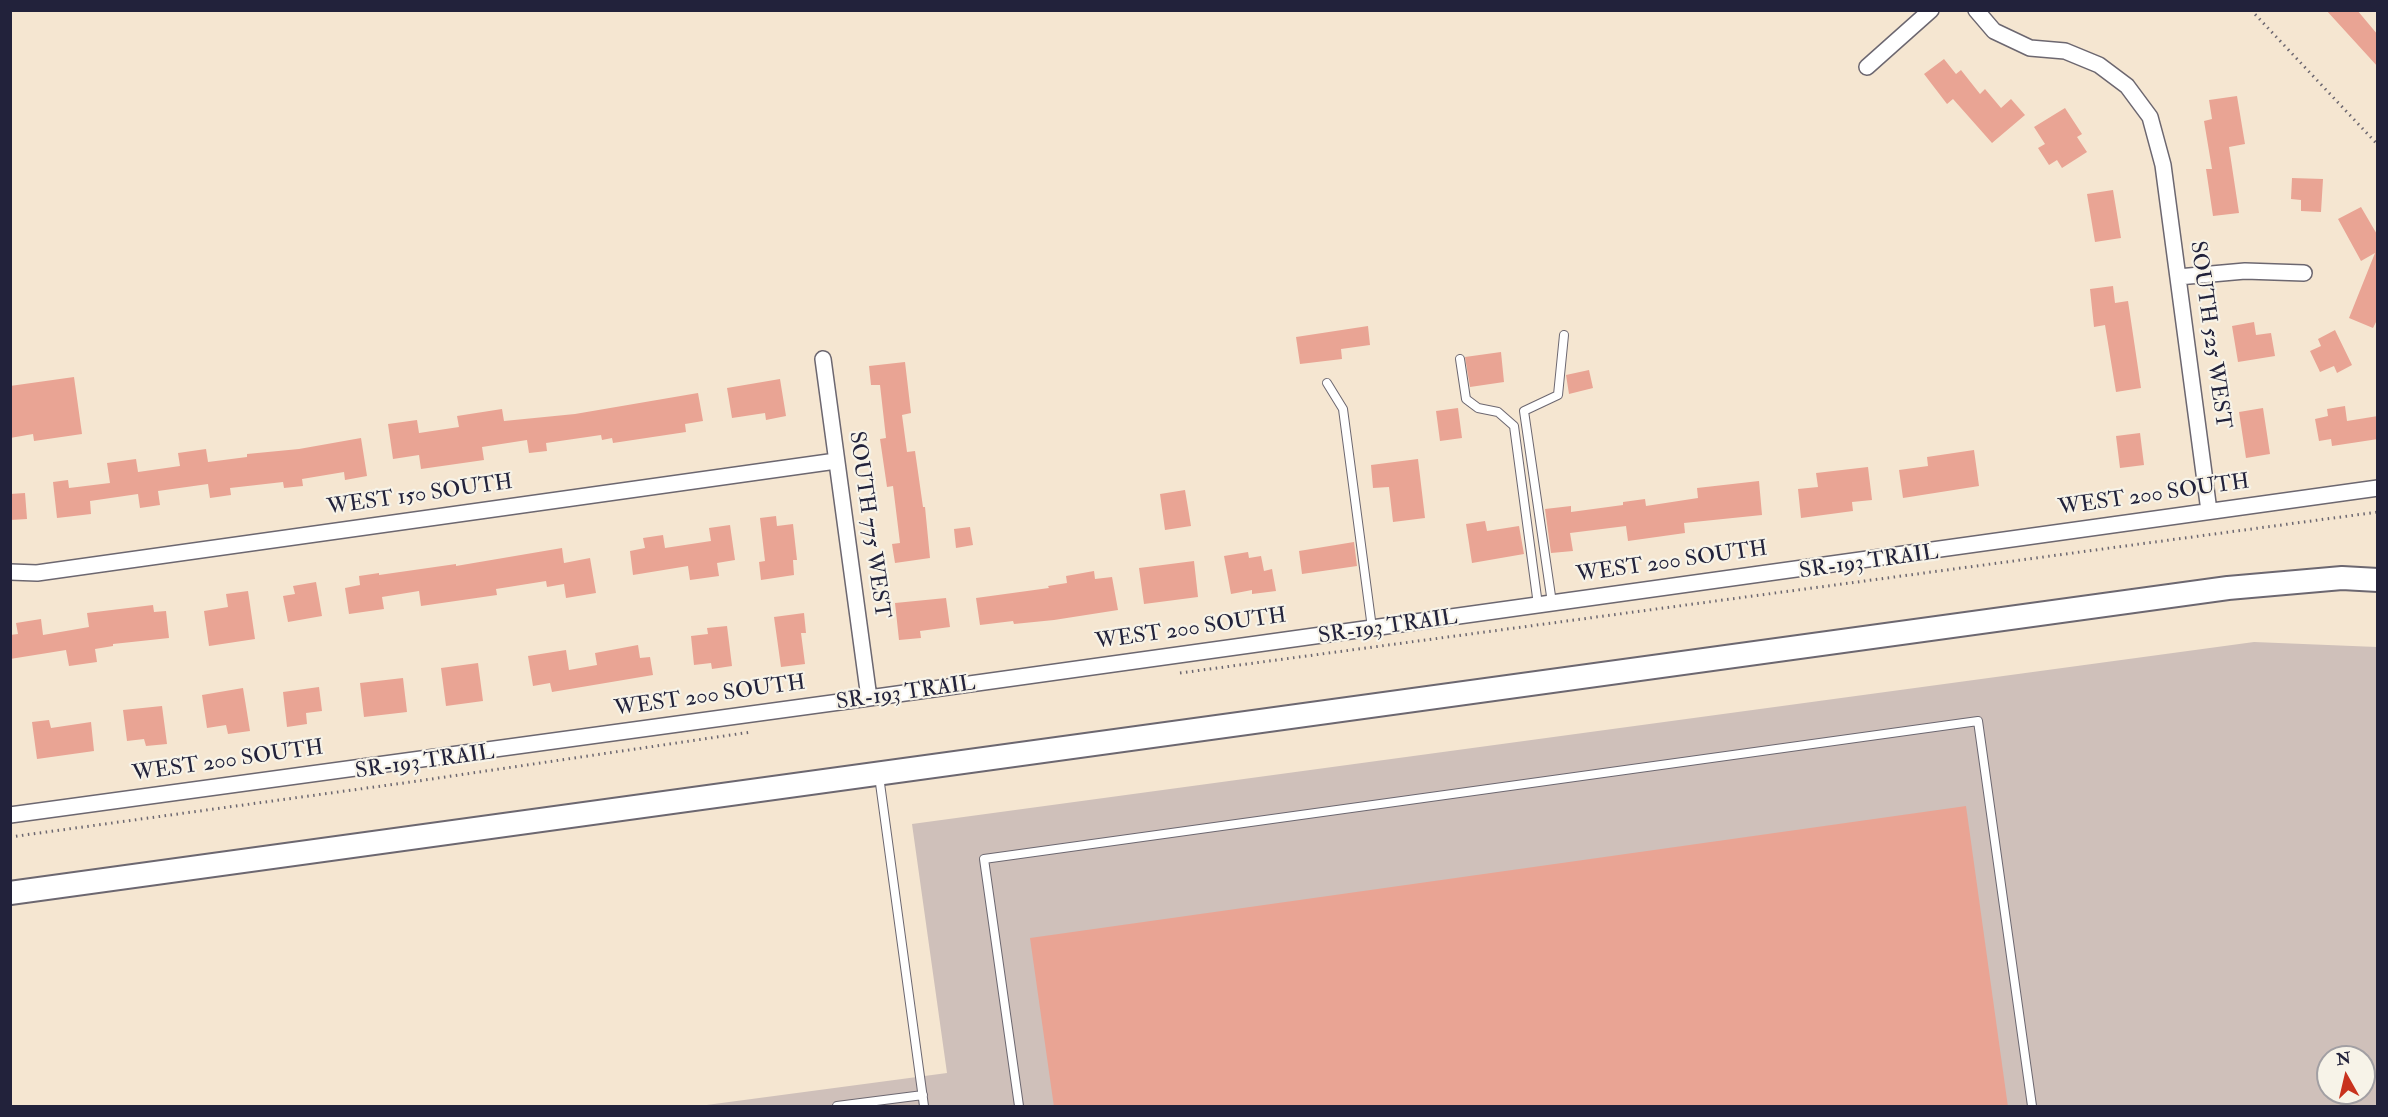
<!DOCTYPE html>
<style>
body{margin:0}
#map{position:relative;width:2388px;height:1117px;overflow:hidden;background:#f5e6d1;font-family:"IM FELL Double Pica",serif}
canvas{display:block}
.frame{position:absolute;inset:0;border:12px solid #22223b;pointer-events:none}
.north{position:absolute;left:2316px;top:1045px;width:60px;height:60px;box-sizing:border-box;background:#f7f3e8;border:2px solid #a29fa3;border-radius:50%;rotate:352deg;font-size:16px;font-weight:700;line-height:24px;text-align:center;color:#22223b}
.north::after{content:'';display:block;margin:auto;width:21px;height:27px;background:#c8321e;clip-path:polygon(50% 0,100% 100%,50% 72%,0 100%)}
</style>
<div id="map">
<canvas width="2388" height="1117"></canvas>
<div class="frame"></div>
<div class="north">N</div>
</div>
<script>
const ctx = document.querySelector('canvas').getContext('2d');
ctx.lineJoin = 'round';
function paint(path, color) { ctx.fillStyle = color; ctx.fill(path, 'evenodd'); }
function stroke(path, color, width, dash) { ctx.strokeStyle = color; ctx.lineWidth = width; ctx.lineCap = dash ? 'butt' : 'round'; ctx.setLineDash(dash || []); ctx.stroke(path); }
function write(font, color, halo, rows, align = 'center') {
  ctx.font = font + ' "IM FELL Double Pica",serif'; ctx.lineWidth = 4.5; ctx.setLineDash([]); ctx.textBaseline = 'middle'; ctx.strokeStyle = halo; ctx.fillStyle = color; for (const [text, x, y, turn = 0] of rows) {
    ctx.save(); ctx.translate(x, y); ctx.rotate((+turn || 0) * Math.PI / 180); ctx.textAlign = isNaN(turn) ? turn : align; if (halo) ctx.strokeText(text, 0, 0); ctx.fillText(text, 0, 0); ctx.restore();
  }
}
paint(new Path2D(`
 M2254 642 2377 647V1106H699L947 1073 912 824ZM2328 1057H2364V1093H2328Z`), '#cfc0ba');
paint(new Path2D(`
 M2326 10H2357L2378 35V67Z
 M1944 59 1956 74 1961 70 1980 94 1985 89 2001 108 2011 99 2025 115 1992 143 1953 99 1947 104 1924 74Z
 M2237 96 2245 144 2229 147 2239 213 2213 216 2206 169H2212L2204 121 2212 119 2209 100Z
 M2065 108 2082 134 2077 137 2087 152 2062 168 2057 160 2049 165 2038 148 2045 144 2034 127Z
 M2292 178 2323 179 2321 212 2301 211V200L2291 199Z
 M2113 190 2121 238 2095 242 2087 194Z
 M2361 207 2378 236V318L2373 328 2349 318 2375 253 2361 261 2338 219Z
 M2113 286 2115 303 2128 301 2141 388 2116 392 2105 325 2094 327 2090 289Z
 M2254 322 2256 335 2271 333 2275 356 2238 362 2232 326Z
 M1368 326 1370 345 1341 349 1342 359 1300 364 1296 337Z
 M2335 330 2352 365 2337 373 2334 366 2320 372 2310 351 2321 346 2318 339Z
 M1501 352 1504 382 1470 387 1465 357Z
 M905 362 911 413 902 415 907 452 915 451 923 507H925L930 558 895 563 892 544 900 543 893 486 887 487 880 439 886 438 880 385H871L869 366Z
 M1589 370 1593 388 1569 394 1566 375Z
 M74 377 82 434 34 441 33 434 10 438V386Z
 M780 379 786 416 766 420 765 413 732 418 727 388Z
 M698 393 703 421 685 424 686 432 613 443 612 438 602 440 601 435 546 443 547 451 529 453 527 440 482 447 484 460 421 469 419 455 393 459 388 424 417 420 419 433 459 427 457 416 502 409 504 421 575 414Z
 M2345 406 2347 421 2378 416V439L2332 446 2331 439 2319 441 2315 419 2328 416 2327 409Z
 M1458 408 1462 438 1440 441 1436 411Z
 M2263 408 2270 454 2246 458 2239 412Z
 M2140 433 2144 465 2120 468 2116 436Z
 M361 438 367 476 345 480 344 472 302 479 303 486 284 488 283 482 230 488 231 495 210 498 208 484 158 491 160 505 140 508 138 494 90 501 91 514 57 518 53 482 68 480 69 488 110 483 107 463 136 459 138 472 180 466 178 453 206 449 208 462 247 457V454L299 449Z
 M1974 450 1979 486 1903 498 1899 470 1928 466 1927 457Z
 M1418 459 1425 518 1393 522 1389 487 1373 488 1371 465Z
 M1868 467 1872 500 1852 502 1853 511 1801 518 1798 489 1818 487 1816 473Z
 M1759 481 1762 515 1684 523 1685 533 1628 541 1626 526 1570 533 1573 551 1551 553 1545 509 1571 506V512L1623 505V502L1645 499 1646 506 1698 498 1697 488Z
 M1185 490 1191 526 1165 530 1160 494Z
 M25 493 27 519 10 520V494Z
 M776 516 777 526 793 524 797 560H793L794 575 761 580 759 562 765 561 760 518Z
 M1485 521 1487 531 1519 526 1524 554 1472 563 1466 524Z
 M730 525 735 560 717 563 719 576 690 580 688 566 633 575 630 551 645 548 643 538 663 535 665 548 711 541 709 528Z
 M970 527 973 545 956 548 954 529Z
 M1354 542 1357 566 1302 574 1299 551Z
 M562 548 564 563 590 558 596 593 566 598 564 584 547 587 546 581 496 589 497 595 421 606 419 591 382 597 384 609 349 614 345 588 360 585 359 576 379 573V575L456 564V566Z
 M1248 552 1249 558 1261 556 1264 571 1272 569 1276 591 1252 594V590L1231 594 1224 556Z
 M1194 561 1198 597 1144 604 1139 568Z
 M1094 571 1095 579 1112 577 1118 610 1054 620 1014 624 1013 621 980 625 976 598 1049 588 1048 586 1067 583 1066 576Z
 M316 582 322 616 288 622 283 596 295 594 293 586Z
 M248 591 255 639 209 646 204 611 228 607 226 594Z
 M946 598 950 627 920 631 921 638 899 640 895 603Z
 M153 605 154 612 166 611 169 638 113 644V646L95 649 97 662 69 666 66 650 10 659V635L18 634 16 623 41 619 43 635 89 627 87 613Z
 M804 613 806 633H801L805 664 781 667 774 617Z
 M727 626 732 666 712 669 711 663 694 665 691 636 708 634 707 628Z
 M638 645 640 658 650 657 653 675 552 692 550 683 533 686 528 656 566 650 569 670 597 665 595 653Z
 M478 663 483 701 446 706 441 668Z
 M403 678 407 712 364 717 360 683Z
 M319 687 322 711 306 713 307 724 287 727 283 692Z
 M243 688 250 731 228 734 226 725 207 728 202 695Z
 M162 706 167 744 146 746 144 739 127 741 123 710Z
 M49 720 51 728 91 722 94 751 37 759 32 722Z
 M1966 806 2008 1107H1054L1030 938Z`), '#e9a494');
const service = new Path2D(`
 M1460 359 1466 399 1478 408 1498 412 1514 426 1538 605
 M1327 383 1343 409 1372 628
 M1552 603 1524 411 1558 395 1564 335
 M879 776 924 1106
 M837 1106 923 1095
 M1019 1106 984 859 1978 721 2032 1106`);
const minor = new Path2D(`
 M1976 10 1994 31 2030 48 2065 51 2099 65 2127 86 2150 117 2163 165 2209 511
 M1867 67 1931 10
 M2178 277 2245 271 2304 273
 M823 359 869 698
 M10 572 37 573 836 461
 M10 815 869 698 2378 488`);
const primary = new Path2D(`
 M10 893 2228 588 2342 578 2378 580`);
stroke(service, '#6c6770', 10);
stroke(minor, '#6c6770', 18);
stroke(primary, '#6c6770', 26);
stroke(new Path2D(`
 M2251 10 2378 145
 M1180 673 2378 512
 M10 837 418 781 751 732`), '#6c6770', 3, [1.5, 4.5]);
stroke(service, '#fff', 8);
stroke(minor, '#fff', 15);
stroke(primary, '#fff', 22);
write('22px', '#22223b', '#f7f3e8', [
 ["SOUTH 525 WEST",2209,335,82],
 ["WEST 150 SOUTH",420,496,-8],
 ["WEST 200 SOUTH",2154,496,-8],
 ["SOUTH 775 WEST",868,525,82],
 ["WEST 200 SOUTH",1672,563,-8],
 ["SR-193 TRAIL",1869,563,-8],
 ["SR-193 TRAIL",1388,628,-8],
 ["WEST 200 SOUTH",1191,630,-8],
 ["SR-193 TRAIL",906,694,-8],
 ["WEST 200 SOUTH",710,697,-8],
 ["WEST 200 SOUTH",228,762,-8],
 ["SR-193 TRAIL",425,763,-8]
]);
</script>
